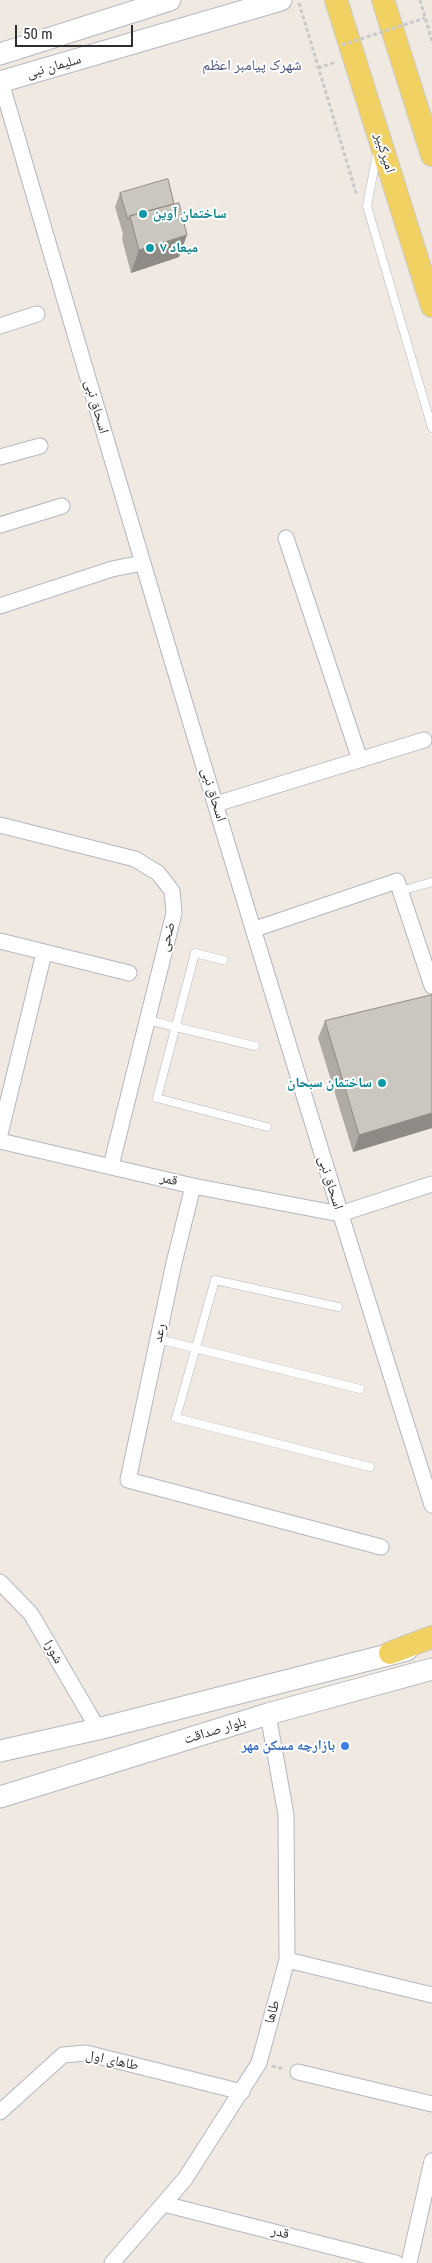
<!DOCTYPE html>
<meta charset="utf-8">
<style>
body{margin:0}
#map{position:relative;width:432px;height:2263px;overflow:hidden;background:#efe9e1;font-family:"Roboto Condensed",sans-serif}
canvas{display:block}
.scale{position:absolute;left:15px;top:25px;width:118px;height:22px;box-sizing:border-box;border:2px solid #2e2e2e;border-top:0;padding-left:6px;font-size:15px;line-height:18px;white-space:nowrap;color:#2e2e2e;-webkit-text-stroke:4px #fff;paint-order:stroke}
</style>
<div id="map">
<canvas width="432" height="2263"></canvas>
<div class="scale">50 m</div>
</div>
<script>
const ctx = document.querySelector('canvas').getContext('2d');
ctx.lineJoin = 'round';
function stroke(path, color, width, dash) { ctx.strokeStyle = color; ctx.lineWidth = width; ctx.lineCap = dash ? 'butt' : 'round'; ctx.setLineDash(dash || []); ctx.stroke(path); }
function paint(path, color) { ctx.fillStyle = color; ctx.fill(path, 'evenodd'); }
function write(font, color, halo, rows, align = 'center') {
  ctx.font = font + ' "Roboto Condensed","Noto Naskh Arabic",sans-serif'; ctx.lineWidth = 4; ctx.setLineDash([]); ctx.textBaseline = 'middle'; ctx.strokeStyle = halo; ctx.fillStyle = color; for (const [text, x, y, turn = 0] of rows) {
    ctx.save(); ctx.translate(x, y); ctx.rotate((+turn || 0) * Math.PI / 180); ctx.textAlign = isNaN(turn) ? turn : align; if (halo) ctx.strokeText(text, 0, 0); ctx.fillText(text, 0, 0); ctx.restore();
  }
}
const lane = new Path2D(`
 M377 153 367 206 432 428
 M400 891 432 882
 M223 960 195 953 157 1098 267 1127
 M147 1020 255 1046
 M338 1307 215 1280 176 1418 370 1467
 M158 1339 360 1389`);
const street = new Path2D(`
 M1 82C140 558 282 1033 432 1505
 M0 326 37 314
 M0 457 40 446
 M0 525 62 506
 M286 538 360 760
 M0 606 112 569 142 563
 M216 804 424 740
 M0 825 135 859 158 873 172 891 174 913 111 1166
 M255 929 397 881 432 986
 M0 941 129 973
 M0 1134 44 953
 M0 1141 193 1186 340 1214 432 1184
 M193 1186 174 1263 128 1480 381 1547
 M0 1582 31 1614 98 1729
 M287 1960 432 1995
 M298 2072 432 2104
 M0 2112 63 2055 86 2053 242 2092
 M164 2204 396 2263
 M112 2263 185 2179 259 2063 287 1960 286 1815 268 1714
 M409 2263 432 2161`);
const secondary = new Path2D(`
 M0 54 170 0
 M0 82 281 0
 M0 1751 98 1729 407 1650
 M0 1797 268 1714 432 1669`);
const primary = new Path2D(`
 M336 0 432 306
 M383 0 432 155
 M390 1653 432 1637`);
stroke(lane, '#b4b7c1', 9);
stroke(street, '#b4b7c1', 17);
stroke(secondary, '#b4b7c1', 23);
stroke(primary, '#c9c9c9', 24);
stroke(new Path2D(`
 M420 0 432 41
 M299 3 357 196
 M318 68 336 62
 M272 2066 285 2069`), '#c9c9c9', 3, [4, 2.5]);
stroke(lane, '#fff', 8);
stroke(street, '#fff', 15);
stroke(secondary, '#fff', 21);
stroke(primary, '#f2d163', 22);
stroke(new Path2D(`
 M342 45 425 18`), '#c9c9c9', 3, [4, 2.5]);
paint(new Path2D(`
 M120 193 179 257 131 273 122 239 123 234 115 207Z
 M432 995V1128L353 1152 318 1038 325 1021Z`), '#afaba4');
paint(new Path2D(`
 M187 235 179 257 131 273 139 250Z
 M432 1113V1128L353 1152 359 1135Z`), '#8e8b86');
const building = new Path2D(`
 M168 179 174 204 130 216 128 220 120 193Z
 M179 203 187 235 139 250 130 216Z
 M432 995V1113L359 1135 325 1021Z`);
paint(building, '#cbc7bf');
stroke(building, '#8e8b86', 1);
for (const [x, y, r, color] of [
 [143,214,5,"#0f9aa8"],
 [150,248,5,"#0f9aa8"],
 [382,1083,5,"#0f9aa8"],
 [345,1746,5,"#3f7fe0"]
]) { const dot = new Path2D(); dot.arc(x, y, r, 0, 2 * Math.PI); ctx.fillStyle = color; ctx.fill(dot); stroke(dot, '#fff', 2); }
write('14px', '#2e2e2e', '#fff', [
 ["سلیمان نبی",54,67,-16],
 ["امیرکبیر",384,153,73],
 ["اسحاق نبی",96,407,74],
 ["اسحاق نبی",213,795,73],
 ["ضحی",168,937,-76],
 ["قمر",169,1180,14],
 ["اسحاق نبی",330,1183,73],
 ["رعد",160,1333,-78],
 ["شورا",53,1652,60],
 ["بلوار صداقت",215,1731,-17],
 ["طاها",273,2012,-75],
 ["طاهای اول",112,2061,12],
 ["قدر",280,2233,14]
]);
write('bold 14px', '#0d838f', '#fff', [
 ["ساختمان آوین",153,214],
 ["میعاد ۷",160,248],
 ["ساختمان سبحان",372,1083,"right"]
], 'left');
write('bold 14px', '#366cbe', '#fff', [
 ["بازارچه مسکن مهر",335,1746]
], 'right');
write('15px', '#4d5680', '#fff', [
 ["شهرک پیامبر اعظم",252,66]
]);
</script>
